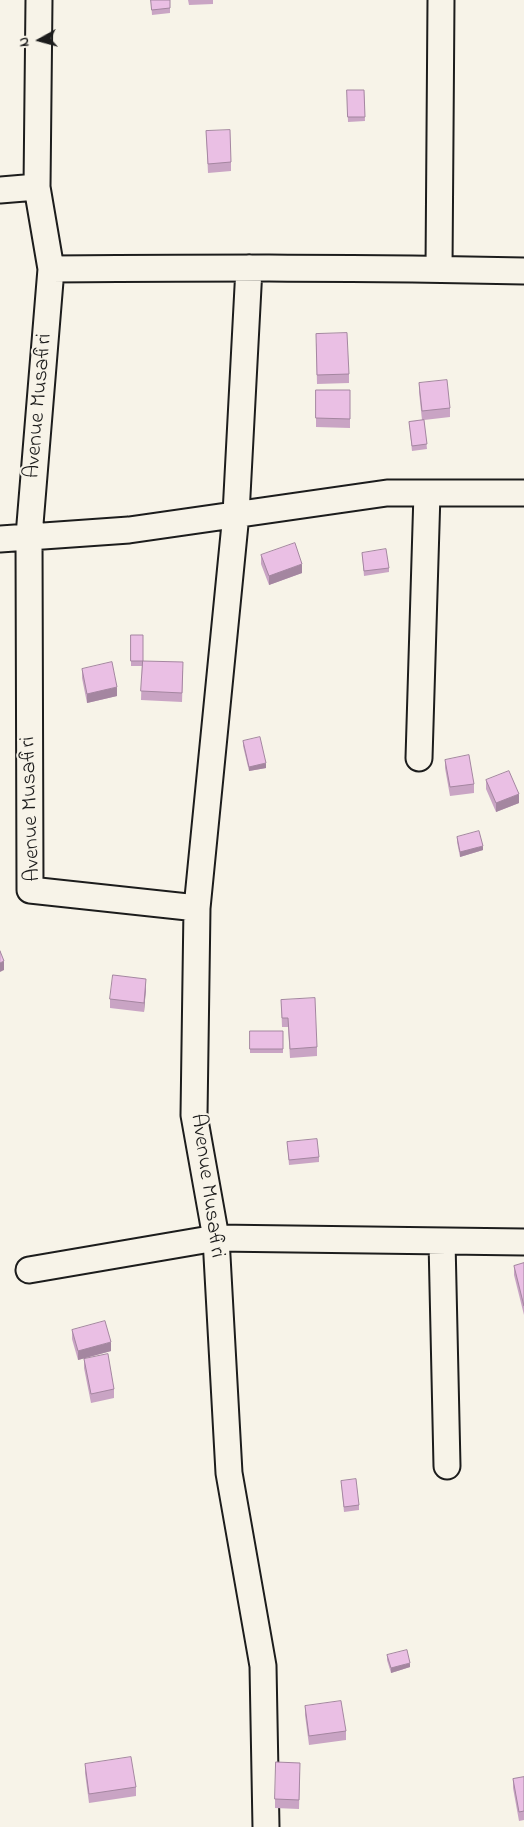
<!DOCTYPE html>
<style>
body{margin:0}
#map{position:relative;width:524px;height:1827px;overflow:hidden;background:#f7f3e8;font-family:"Indie Flower",sans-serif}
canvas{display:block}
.north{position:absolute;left:15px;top:15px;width:50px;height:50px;-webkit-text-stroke:4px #f7f3e8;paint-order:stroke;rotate:263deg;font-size:14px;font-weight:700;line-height:20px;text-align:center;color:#1c1c1c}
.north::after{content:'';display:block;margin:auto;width:18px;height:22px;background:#1c1c1c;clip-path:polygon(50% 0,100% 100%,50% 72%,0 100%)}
</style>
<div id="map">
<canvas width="524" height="1827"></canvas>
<div class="north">N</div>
</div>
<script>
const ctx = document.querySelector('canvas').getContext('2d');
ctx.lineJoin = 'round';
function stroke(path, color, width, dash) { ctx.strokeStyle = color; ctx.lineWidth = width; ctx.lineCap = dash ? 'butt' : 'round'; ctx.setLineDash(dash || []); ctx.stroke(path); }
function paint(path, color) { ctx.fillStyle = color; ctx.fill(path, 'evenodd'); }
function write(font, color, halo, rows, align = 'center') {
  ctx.font = font + ' "Indie Flower",sans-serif'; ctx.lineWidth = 4; ctx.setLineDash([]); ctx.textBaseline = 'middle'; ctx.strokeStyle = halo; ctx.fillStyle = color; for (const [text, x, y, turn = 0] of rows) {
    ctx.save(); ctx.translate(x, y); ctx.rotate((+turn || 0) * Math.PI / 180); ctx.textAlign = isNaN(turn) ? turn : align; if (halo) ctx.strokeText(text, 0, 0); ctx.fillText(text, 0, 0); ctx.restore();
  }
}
const minor = new Path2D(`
 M39 0 37 187 51 269 29 536 30 890 197 908 194 1115 216 1238 229 1473 263 1666 266 1827
 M0 190 37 187
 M439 268 441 0
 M51 269C209 268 366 267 524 271
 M0 539 129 530 387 493H524
 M419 758 427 493
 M197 908 236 514 249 268
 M442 1241 447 1466
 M29 1270 216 1238 524 1242`);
stroke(minor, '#1c1c1c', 29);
stroke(minor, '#f7f3e8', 25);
paint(new Path2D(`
 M151 0H170V13L152 15Z
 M188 0H213V4L189 5Z
 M347 90H364L365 121 348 122Z
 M206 131 231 162V171L208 173Z
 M316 343 349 374V383L317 384Z
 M419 383 450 408V417L424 420 427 449 412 451 409 422 422 420 419 392Z
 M316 390H350V428L316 427Z
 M362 553 389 568V572L364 576Z
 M261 555 302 573 269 585 261 564Z
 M131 635 143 661 183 671 182 702 141 700 142 666H131Z
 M82 669 117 696 87 703 82 678Z
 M243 741 266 768 249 771 243 746Z
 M445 760 474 784V793L450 796 445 768Z
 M486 780 519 803 496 812 486 789Z
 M457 837 483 850 460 857 457 842Z
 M146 988 144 1012 110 1008V999Z
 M281 1000 317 1047V1056L290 1058 288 1027H282Z
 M250 1031H283V1053H250Z
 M287 1142 319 1157V1162L289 1165Z
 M524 1263V1315L514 1275V1266Z
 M72 1330 111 1351 78 1360 72 1339Z
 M84 1359 114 1389V1398L91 1403 84 1368Z
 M341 1481 359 1505V1510L344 1512Z
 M387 1655 410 1667 391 1673 387 1660Z
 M305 1706 346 1731V1740L309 1745 305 1715Z
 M85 1764 136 1787V1796L89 1803 85 1773Z
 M300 1772 299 1809 275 1808V1799Z
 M524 1777V1820L519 1821 513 1788V1779Z`), '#c9a4c4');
paint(new Path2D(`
 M302 564V573L269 585V576Z
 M117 687V696L87 703V694Z
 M266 763V768L249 771V767Z
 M519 794V803L496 812V803Z
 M483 846V850L460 857V852Z
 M4 961V970L0 972V963Z
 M146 979V988L144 1012V1003Z
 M111 1342V1351L78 1360V1351Z
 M410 1663V1667L391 1673V1668Z`), '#a486a0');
const building = new Path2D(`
 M151 0H170V8L152 10Z
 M347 90H364L365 117H348Z
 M230 130 231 162 208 164 206 131Z
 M347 333 349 374 317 375 316 334Z
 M447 380 450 408 422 411 419 383Z
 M316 390H350V419L316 418Z
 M424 420 427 444 412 446 409 422Z
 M295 543 302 564 269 576 261 555Z
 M386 549 389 568 364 571 362 553Z
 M131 635H143V661H131Z
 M143 661 183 662 182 693 141 691Z
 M112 662 117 687 87 694 82 669Z
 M260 737 266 763 249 767 243 741Z
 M469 755 474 784 450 787 445 760Z
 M509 771 519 794 496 803 486 780Z
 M479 831 483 846 460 852 457 837Z
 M0 951 4 961 0 963Z
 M113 975 146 979 144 1003 110 999Z
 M315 998 317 1047 290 1049 288 1018H282L281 1000Z
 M250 1031H283V1049H250Z
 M317 1139 319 1157 289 1160 287 1142Z
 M524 1263V1306L514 1266Z
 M105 1321 111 1342 78 1351 72 1330Z
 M108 1354 114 1389 91 1394 84 1359Z
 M356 1479 359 1505 344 1507 341 1481Z
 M407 1650 410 1663 391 1668 387 1655Z
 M341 1701 346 1731 309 1736 305 1706Z
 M131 1757 136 1787 89 1794 85 1764Z
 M276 1762 300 1763 299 1800 275 1799Z
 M524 1777V1811L519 1812 513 1779Z`);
paint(building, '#eabfe4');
stroke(building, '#a486a0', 1);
write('22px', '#1c1c1c', '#f7f3e8', [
 ["Avenue Musafiri",40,406,-85],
 ["Avenue Musafiri",32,809,-92],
 ["Avenue Musafiri",206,1186,82]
]);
</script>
